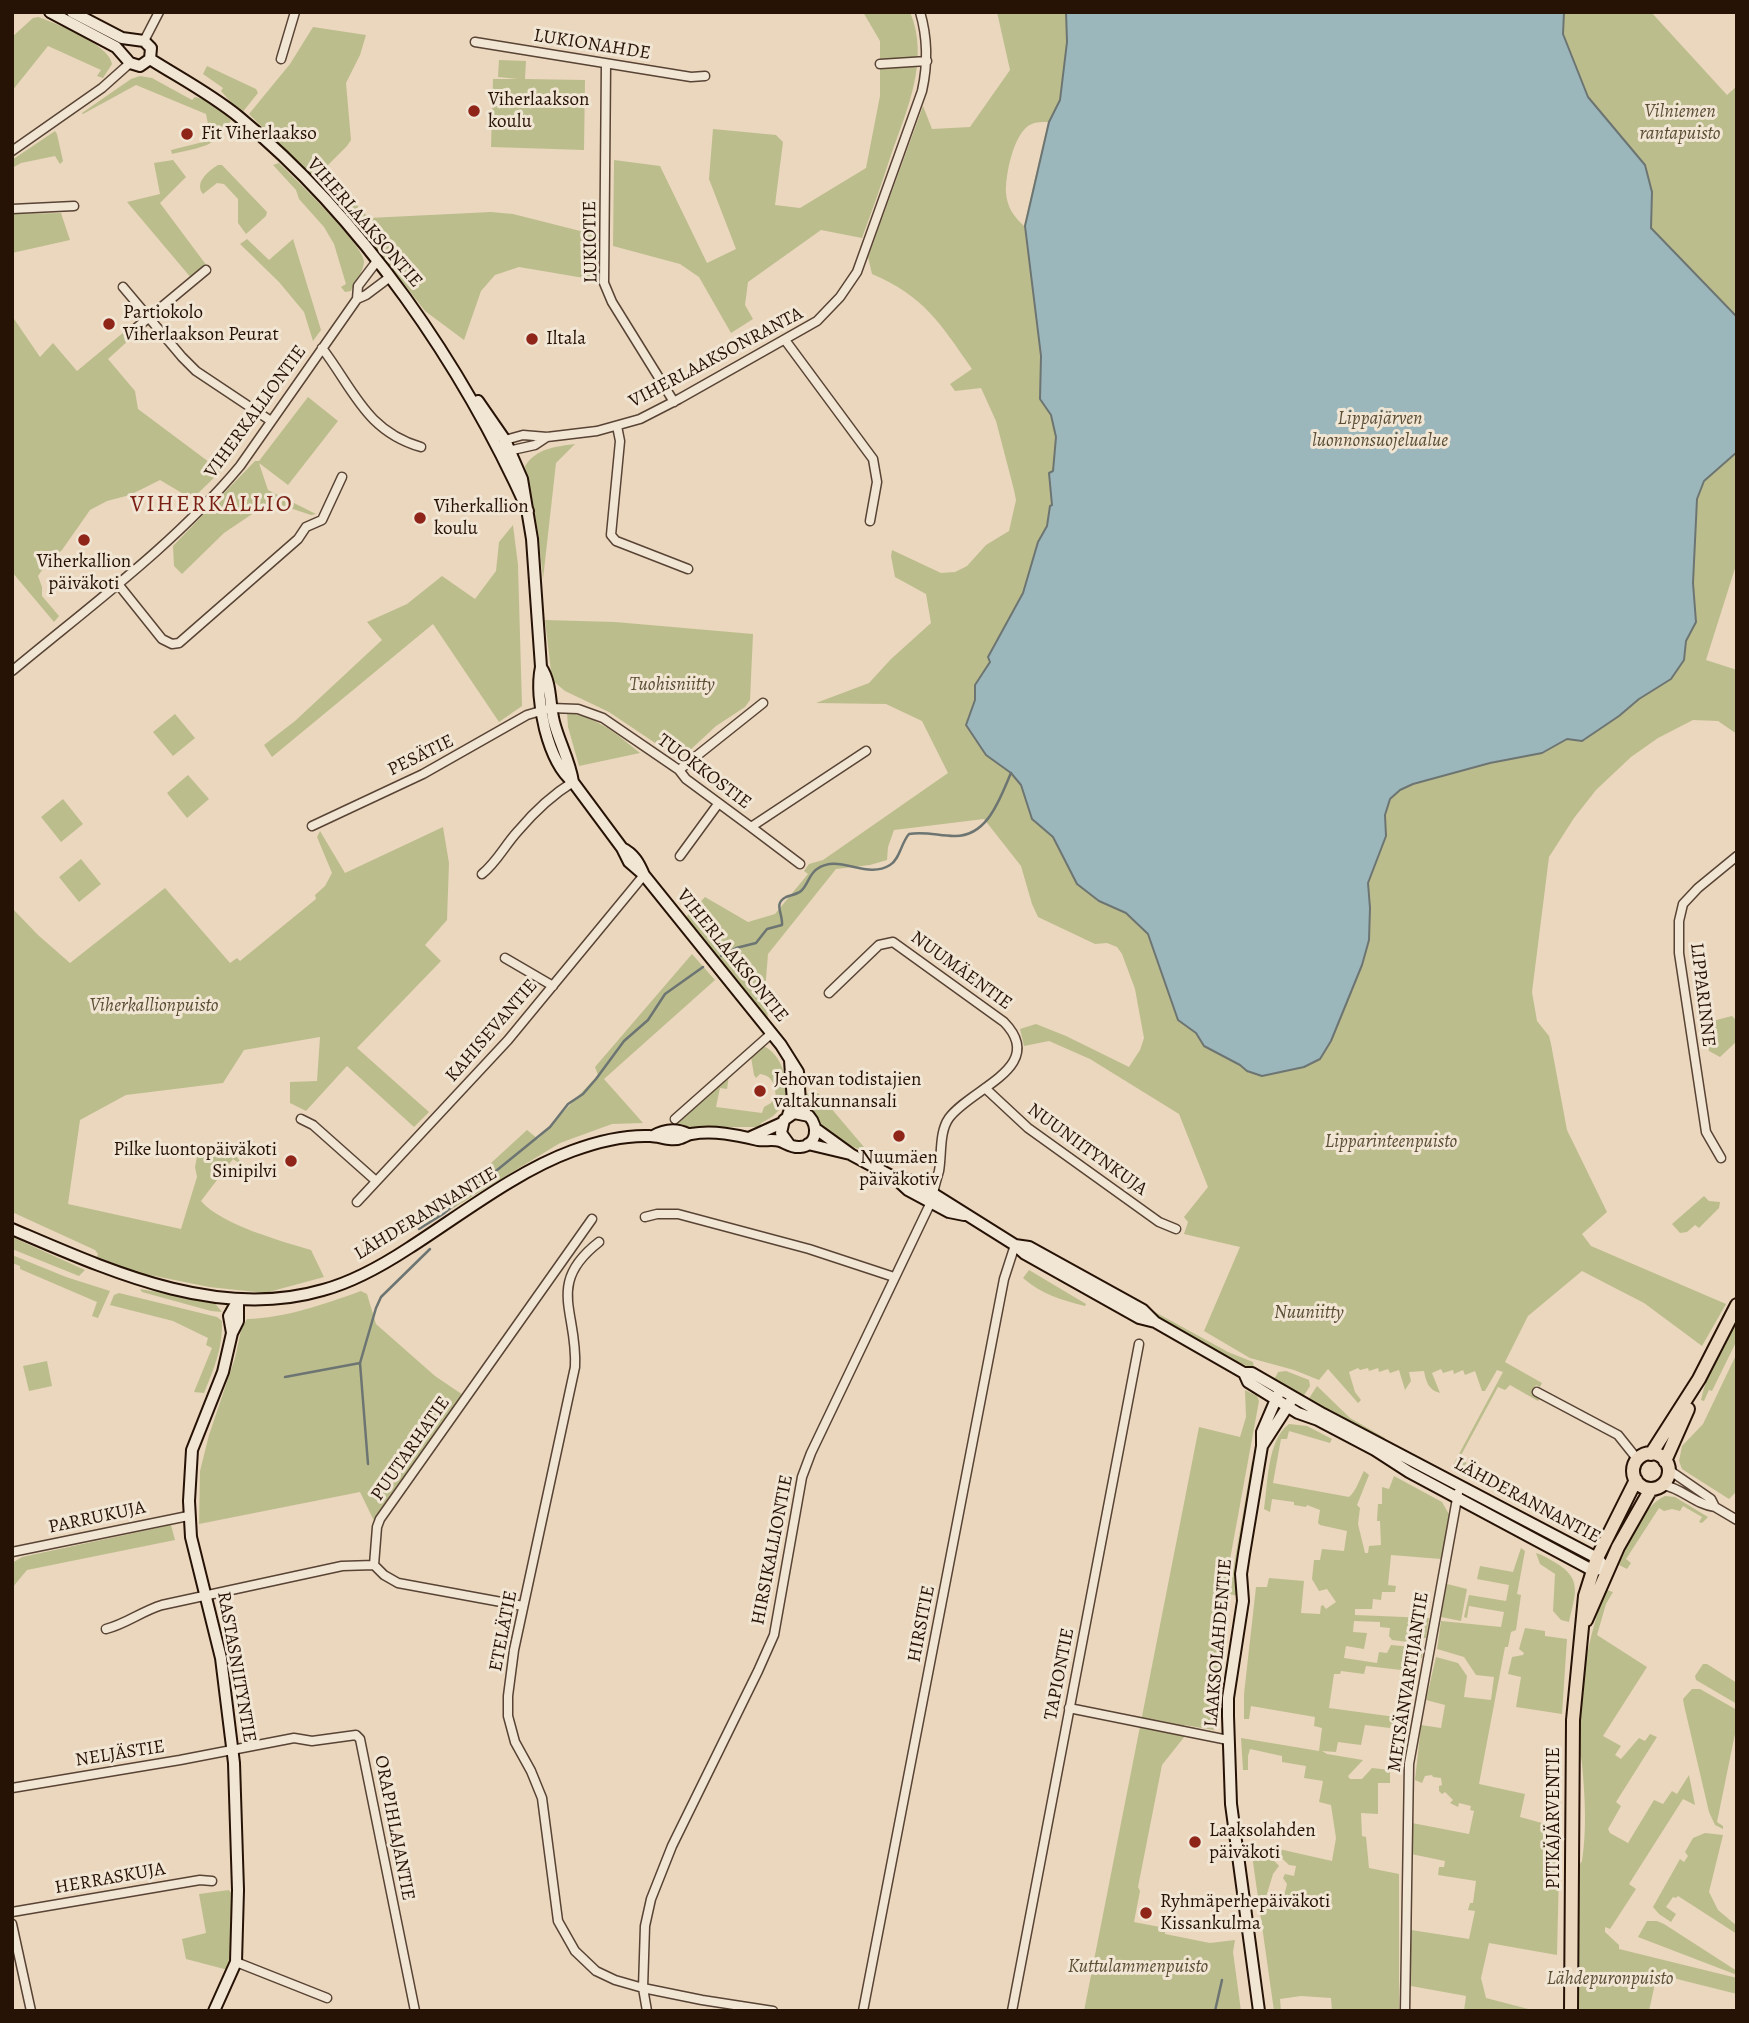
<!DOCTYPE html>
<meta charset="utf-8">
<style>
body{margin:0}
#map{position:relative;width:1749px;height:2023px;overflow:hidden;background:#ead7bd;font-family:Alegreya,serif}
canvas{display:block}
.frame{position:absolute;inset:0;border:14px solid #271206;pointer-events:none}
</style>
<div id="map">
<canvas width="1749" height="2023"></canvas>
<div class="frame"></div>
</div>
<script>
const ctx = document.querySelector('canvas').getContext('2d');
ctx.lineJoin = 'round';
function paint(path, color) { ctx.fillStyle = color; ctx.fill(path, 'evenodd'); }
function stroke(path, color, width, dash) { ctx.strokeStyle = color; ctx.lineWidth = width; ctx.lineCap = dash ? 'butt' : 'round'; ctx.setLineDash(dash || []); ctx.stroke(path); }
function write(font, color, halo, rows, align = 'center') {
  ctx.font = font + ' Alegreya,serif'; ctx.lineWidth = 6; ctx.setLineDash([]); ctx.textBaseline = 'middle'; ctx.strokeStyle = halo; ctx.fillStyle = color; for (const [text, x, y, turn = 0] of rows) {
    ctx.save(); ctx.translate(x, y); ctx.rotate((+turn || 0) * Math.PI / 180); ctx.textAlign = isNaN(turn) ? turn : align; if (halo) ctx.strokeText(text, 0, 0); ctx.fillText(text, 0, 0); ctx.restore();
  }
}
paint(new Path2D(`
 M863 12H910C930 59 907 110 891 155 882 183 872 211 862 238L821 230 748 282 745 305 753 319 731 333 699 277 680 264 613 246 614 160 660 166 707 263 736 249 709 179 713 129 776 135 783 142 775 205 800 208 866 168 880 96V41Z
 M997 12H1651L1727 95 1737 86V562L1706 660 1737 670V734L1718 721 1693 720 1658 738 1631 757 1596 790 1574 818 1549 857 1532 992 1537 1021 1549 1036 1551 1044 1567 1130 1607 1212 1582 1234 1591 1246 1726 1304 1702 1346 1644 1303 1582 1271 1528 1316 1505 1362 1542 1383 1540 1387 1536 1385 1532 1393 1540 1398 1538 1401 1510 1385 1505 1390 1498 1387 1459 1459 1467 1463 1459 1471 1452 1467 1503 1372 1497 1370 1485 1391H1482L1475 1371 1465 1375 1463 1370 1454 1374 1453 1370 1443 1373 1441 1369 1432 1373 1440 1393C1428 1390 1426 1381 1424 1371L1409 1372 1411 1381 1405 1390 1399 1370 1390 1373 1388 1369 1379 1372 1378 1368 1369 1371 1368 1368 1360 1370 1358 1368 1349 1372 1355 1392 1361 1400 1358 1403 1328 1369 1319 1380 1294 1370 1250 1358 1204 1331 1240 1247 1184 1234 1188 1222 1184 1217 1208 1187 1179 1114 1090 1059 1049 1041 1024 1046 1020 1029 1036 1024 1066 1036 1129 1067 1140 1050 1144 1038 1135 989 1122 954 1117 947 1107 943 1095 944 1038 917 1032 904 1021 866 984 819 894 830 888 847 887 860 870 865 836 869 768 954 765 991 768 1019 686 917 705 897 748 922 775 914 808 874 804 871 809 864 823 860 948 773 922 721 886 704 816 703 869 683 891 659 931 623 926 594 895 577 891 556 892 550 941 573 955 572 967 566 986 545 1009 531 1016 500 1014 490 996 421 981 388 955 391 950 384 972 369C940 323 925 297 872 274L868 257 923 106 932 129 970 127 1010 70ZM1048 122 1024 226C1014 217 1007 207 1006 193 1005 176 1014 130 1032 124 1036 122 1043 122 1048 122ZM1648 176 1652 192 1651 228 1619 207Z
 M38 17C56 23 110 45 112 64L103 78 97 76 101 70 48 46 12 91V37L33 18Z
 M313 27 366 35 360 55 346 83 351 140 347 146 323 170 369 218 491 212 513 214 596 235V273L590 279 519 267 495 275 481 291 464 340 425 311 373 244 313 178 249 114 290 64Z
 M499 60 526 61 525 79 585 80 584 150 491 147 493 79H518L498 77Z
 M207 66 256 89 258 93 241 114 221 91 223 88 203 74Z
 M140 76 152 78 192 100 195 97 210 101 231 120C217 148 200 147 172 154L171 150 211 140 206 114 136 85 83 114 82 113 131 79Z
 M55 131 57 134 63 161 60 164 55 156 21 163 12 168V160Z
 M173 160 186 177 160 203 207 266 192 279 127 202 160 194 154 163Z
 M279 163C295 179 362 243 364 261 364 271 355 282 351 291L345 292 341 287 346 284 334 244 324 227 299 199 296 190 273 165Z
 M218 165H222L267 212 266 216 246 234 238 223V199L224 184 217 183 203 194C194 183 208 171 218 165Z
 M61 213 70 240 12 253V214Z
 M247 239 269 260 293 239 321 330 313 341 304 312 279 282 240 244Z
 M12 316 40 357 53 343 77 371 124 332 130 339 108 359 135 391 138 409 221 471 192 499 160 480 130 495 107 501 90 510 62 550 47 563 38 576 42 587V596L59 616 54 622 12 572Z
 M308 397 338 421 288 485 259 463 268 490 316 514 311 515 281 505 267 504 224 533 182 574 174 566 173 546 255 461H259Z
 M575 444 556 463 543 579 538 532 525 466C537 448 554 447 575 444Z
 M513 525 518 565 522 706 499 722 433 624 272 757 264 745 295 721 382 640 367 622 407 604 442 576 475 599 496 571 499 542Z
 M545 620 615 622 753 634 750 700 745 707 716 726 686 754 676 757 609 712 565 691 552 680Z
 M567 712C601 720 613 731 640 753L579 766 568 727Z
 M175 714 195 738 173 756 153 732Z
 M188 775 209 799 187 818 167 793Z
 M63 799 83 824 61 842 41 817Z
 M443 827 449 863 447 920 425 945 441 961 357 1048 429 1112 414 1127 347 1066 306 1111 290 1103V1082L317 1081 320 1037 244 1050 223 1083 126 1095 80 1120 68 1204 181 1229 197 1177 195 1167 197 1157 227 1142 243 1166 233 1159 201 1201C222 1225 281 1241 311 1250L324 1277 265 1293 209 1287 140 1273 97 1257 98 1254 95 1250 12 1212V908L38 935 70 963 165 888 230 963 237 958 240 961 316 899 315 895 325 886 332 873 317 837 320 831 345 873Z
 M81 859 101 884 79 902 59 877Z
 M692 954 715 980 604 1079 643 1123 612 1124 560 1143 419 1229 527 1130 538 1139 598 1075 595 1067Z
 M1732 1016 1737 1021V1041L1720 1057 1709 1051 1705 1023Z
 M763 1046C782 1053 792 1086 782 1105 778 1114 769 1119 761 1123L760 1127H673L677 1121 729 1075 727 1089 720 1088 716 1107 762 1113 764 1107 771 1103 776 1096C774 1084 773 1076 760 1074L756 1078 754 1075 751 1057Z
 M813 1091 819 1094 869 1153C840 1143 813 1126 804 1095Z
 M1704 1196 1709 1201 1720 1202 1719 1208 1699 1228 1695 1225 1687 1232 1680 1233 1672 1224Z
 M12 1237 85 1270 79 1276 12 1249Z
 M12 1255 66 1277 110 1291 98 1318 92 1316 97 1302 20 1269V1266L12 1263Z
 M1029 1270 1086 1304 1085 1306C1061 1300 1041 1294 1023 1278Z
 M140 1289 214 1302 222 1312 211 1311 142 1292Z
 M361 1291 367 1294 376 1324 435 1376 466 1397 377 1527 360 1492 199 1524 200 1471 209 1435 235 1358 241 1330 247 1319C285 1318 325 1304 361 1291Z
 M119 1293 217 1317 222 1321C223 1347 214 1369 204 1393L194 1392 212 1348 206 1345 208 1338 173 1321 110 1305 114 1295Z
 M1144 1306 1228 1352 1253 1362 1254 1369 1231 1359 1142 1308Z
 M1737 1317V1340L1712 1391 1709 1390 1704 1401 1701 1400C1707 1371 1723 1344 1737 1317Z
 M1737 1353V1491L1729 1499 1688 1473 1682 1469 1679 1461 1682 1446 1703 1424Z
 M47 1361 52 1386 29 1391 23 1366Z
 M1286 1371 1309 1380 1310 1386 1303 1397 1269 1378 1270 1376 1275 1378 1278 1372Z
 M1317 1386 1350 1418 1385 1438 1384 1441 1308 1400Z
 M1245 1390 1257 1396 1259 1401 1220 1614 1221 1643 1214 1730 1184 1725 1185 1736 1162 1765 1138 1887 1140 1891 1134 1922 1165 1928V1934L1210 1943 1235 1940 1233 1952 1241 2011H1084L1199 1427 1240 1437 1246 1417Z
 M1289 1424 1307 1426 1332 1439 1330 1443 1289 1431 1287 1439H1281L1273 1483 1349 1497C1357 1490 1359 1480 1364 1471L1369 1475 1357 1505 1360 1508 1358 1524 1365 1553H1368L1369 1546 1381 1545 1380 1521H1377L1378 1504H1382V1487L1389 1489 1394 1476 1442 1502 1450 1516 1441 1559 1391 1555 1388 1585 1396 1586 1395 1592H1382L1381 1600 1373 1599 1372 1609H1355V1615L1429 1618 1426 1638 1409 1637 1408 1642 1392 1640 1389 1636 1390 1628 1380 1627V1622L1354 1621 1353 1632 1367 1633 1364 1649 1346 1646 1344 1658 1377 1663 1379 1652 1387 1653 1391 1645 1423 1648 1422 1658 1413 1657 1410 1671 1366 1666 1364 1674 1341 1671 1340 1674H1334L1329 1708 1410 1719 1409 1727 1391 1724 1390 1728 1365 1725 1361 1745 1338 1742 1336 1752 1322 1751 1327 1754 1363 1760 1348 1776 1350 1779H1362L1372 1768 1390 1770V1783H1378V1814L1361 1813 1362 1836 1366 1837 1369 1868 1399 1874V2011H1332L1331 1998 1301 1996 1280 1999 1281 2011H1274L1252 1855 1268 1854 1279 1866 1273 1874 1266 1897 1283 1900 1287 1884 1283 1878 1285 1874 1294 1876 1296 1866 1289 1865 1270 1847 1332 1861 1336 1838 1331 1805 1319 1802 1323 1781 1304 1778 1306 1766 1282 1762V1756L1250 1749 1248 1756V1770H1243L1241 1738 1319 1751 1322 1728 1314 1726 1315 1717 1251 1706 1249 1719H1244V1694L1256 1587H1267L1269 1578 1304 1581 1301 1613 1320 1614 1321 1606 1323 1605 1326 1609 1336 1602 1327 1589 1319 1591 1312 1579 1314 1560H1320L1322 1549 1344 1551 1347 1531 1320 1525 1318 1523 1320 1510 1307 1505 1306 1507 1294 1505V1502L1272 1499 1270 1512 1264 1509C1268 1484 1267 1440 1289 1424Z
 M1252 1461 1254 1462 1237 1573 1238 1596 1229 1594Z
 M1665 1496 1675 1497 1708 1517 1702 1523 1699 1522 1702 1517 1683 1506 1680 1511 1672 1509 1664 1511 1659 1508 1626 1559 1631 1563 1627 1569 1619 1565C1630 1542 1641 1507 1665 1496Z
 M171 1525 175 1540 27 1570 12 1588V1563L22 1557Z
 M1521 1548 1525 1551 1517 1594 1521 1595 1516 1630 1511 1632 1508 1647H1505L1479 1784 1525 1794 1520 1817 1560 1828 1557 1955 1489 1943 1481 1978 1486 1998 1536 2011H1464L1466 1996 1411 1986V1930L1469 1939 1475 1911 1468 1910 1470 1903H1473L1476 1881 1438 1875 1439 1867H1444L1445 1861 1411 1854 1412 1823 1469 1834 1474 1811 1470 1810 1471 1806 1459 1803 1458 1807 1450 1803 1453 1800 1445 1792 1442 1794 1439 1791V1786L1442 1785 1441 1778 1433 1777 1432 1775 1425 1776 1422 1783 1415 1780 1421 1725 1441 1728 1445 1705 1426 1700 1436 1657 1458 1663 1467 1676 1464 1697 1491 1700 1494 1677 1476 1675 1464 1657 1437 1649 1441 1621 1501 1627 1504 1612 1469 1606 1467 1618 1464 1617 1469 1595 1506 1601 1509 1585 1477 1579 1480 1566 1513 1572Z
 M1536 1553C1543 1555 1549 1559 1556 1563 1583 1579 1575 1595 1569 1622L1561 1620 1553 1611 1555 1574 1540 1564Z
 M1447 1584 1467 1589 1461 1621 1441 1617Z
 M1604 1589 1613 1592 1606 1604 1597 1635 1647 1667 1603 1736 1621 1746 1615 1755 1621 1759 1639 1738 1645 1741 1650 1734 1657 1737 1616 1802 1621 1806 1608 1829 1610 1833 1628 1843 1654 1800 1663 1804 1672 1791 1677 1794 1689 1775 1695 1805 1683 1799 1629 1884 1636 1889 1610 1929 1605 1927V1932L1619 1945V1949L1737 1978V1994L1657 1974 1649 2011H1577L1579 1865 1582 1861C1587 1828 1585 1797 1582 1764 1582 1759 1579 1754 1579 1748 1574 1695 1590 1639 1604 1589Z
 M1525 1628 1545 1631V1636L1567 1639 1562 1714 1516 1707 1521 1677 1508 1674 1512 1657 1523 1655 1524 1653 1519 1649Z
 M1703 1664H1707L1737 1683V1704L1696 1680 1695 1676Z
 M1692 1689H1700L1737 1710V1724L1717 1822 1723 1826V1829L1715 1825 1709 1812 1684 1705 1683 1699Z
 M1705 1833 1723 1835 1709 1892 1718 1910 1737 1926V1934L1678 1896 1676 1898 1673 1897 1666 1907 1676 1914 1671 1922 1659 1914 1653 1907 1680 1859 1684 1862 1688 1856 1685 1852 1693 1838Z
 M229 1890 232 1894C233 1921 233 1945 228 1970L186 1959 182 1939 206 1933 199 1894Z
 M1647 1921H1657L1664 1924 1737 1971V1975L1638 1937Z`), '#bcbd8d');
const water = new Path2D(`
 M1066 12H1564L1563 34 1588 97 1645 165 1652 192 1651 228 1737 317V452L1704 481 1697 499 1693 583 1696 622 1686 641 1684 660 1671 679 1639 699 1619 716 1582 741 1567 739 1542 753 1490 763 1413 784 1400 790 1390 799 1385 815 1386 836 1368 883 1370 908 1369 940 1362 965 1331 1041 1320 1059 1304 1067 1262 1076 1247 1071 1240 1065 1204 1046 1196 1033 1178 1020 1148 934 1126 913 1099 901 1077 884 1053 837 1032 819 1021 785 1011 773 986 755 966 725 975 700V685L990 662 988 657 1023 593 1038 542 1047 526 1050 506 1052 505 1049 473 1053 471 1056 437 1051 415 1040 399 1041 356 1025 226 1049 122 1060 100 1067 42Z`);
paint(water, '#9cb7bb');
stroke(water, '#6d7573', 2);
stroke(new Path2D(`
 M721 956 736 948 756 943 767 929 782 925C783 913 773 904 786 897 791 895 798 894 801 891 808 885 809 874 817 869 839 853 866 880 890 865 900 859 901 843 909 834 925 831 939 836 954 836 988 837 1000 798 1011 773
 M419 1229 443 1214 550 1127 568 1104 583 1094 596 1079 624 1041 648 1020 665 994 703 967
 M285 1377 360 1363
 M368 1464 360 1363 376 1308 381 1297 430 1249
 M1215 2011 1222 1980`), '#6d7573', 2.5);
const street = new Path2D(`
 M144 41 159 12
 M475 42 691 77 705 76
 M281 59 295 12
 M606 64 604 283 612 302 674 402
 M880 64 927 61
 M12 151 102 88 130 63
 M12 209 74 206
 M123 287 182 357 196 371 271 421
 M357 299 358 286 377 261
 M129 334 206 270
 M785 340 873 459 877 482 870 521
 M322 348C354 390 366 431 421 447
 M617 426 620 441 611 535 616 541 688 569
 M503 444 505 440 523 435 547 437 597 431 640 419 679 399 817 321 840 297 857 272 922 91C928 64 928 39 920 12
 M508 451 535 445 547 437
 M118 584 162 639 172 644 179 643 298 539 306 527 322 520 342 477
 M12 671C90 606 175 544 240 466L357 299 366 295 390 277
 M679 770 763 703
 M312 826 423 774 527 715 551 708 578 709 603 718 679 770 686 779 751 827 866 751
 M751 827 800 864
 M680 856 718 804
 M482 874C497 862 505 845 518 831 534 812 552 795 573 782
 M505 958 553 986
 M985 1088 1028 1128 1159 1222 1176 1229
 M301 1119 313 1125 376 1181
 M675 1119 772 1033
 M1721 1158 1706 1132 1679 953V921L1683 904 1698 888 1737 856
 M357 1202 508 1040 644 875
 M645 1217 657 1214H678L809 1249 894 1277
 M599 1242C545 1284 578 1312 575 1367L514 1650 508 1696V1716L515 1742 531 1771 542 1798 558 1921 575 1951 596 1971 615 1980 643 1988 645 1926 651 1899 672 1846 758 1671 774 1635 802 1477 811 1453 931 1202C933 1192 936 1181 939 1171 942 1154 939 1132 949 1118 971 1088 1048 1067 1004 1022L893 942 879 945 829 993
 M1537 1392 1618 1435 1638 1460
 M1669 1470 1711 1499 1715 1507 1737 1520
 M1663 1485C1682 1488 1696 1505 1715 1507
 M12 1552 188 1516
 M374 1565 384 1575 398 1583 523 1606
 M106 1629C126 1624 142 1611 162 1605L342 1566 374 1565 377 1527 380 1519 592 1219
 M1069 1708 1228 1740
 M12 1788 180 1760 294 1738 312 1741 356 1735 360 1739 415 2011
 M12 1912 200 1880 212 1881
 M12 1924 31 2011
 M236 1962 327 1998
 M647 2011 643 1988 702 2000 773 2011
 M863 2011 1004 1279 1015 1245
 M1012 2011 1139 1344
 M1405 2011 1409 1764 1458 1493`);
const secondary = new Path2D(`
 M50 12 116 47 130 63 140 66 150 59 151 48 144 41 122 38 72 12
 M150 59C180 78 211 94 239 117 362 218 463 366 528 511
 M478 401 505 440 522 479 532 539 541 667C534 699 548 762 573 782L622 848 629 862 644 875
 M541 667C552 684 549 703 554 722 559 742 570 761 573 782
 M622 848C634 854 639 863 644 875L781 1045 798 1072 800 1102 806 1114
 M788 1115 793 1102 790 1060
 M816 1129 852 1155 895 1178 908 1190 949 1212 964 1215
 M653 1136C665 1129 676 1128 688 1134
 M751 1137 782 1123
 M808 1144 850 1154
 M895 1178 913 1181 1015 1245 1025 1254 1139 1318 1155 1322 1244 1373H1252L1323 1414 1597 1558 1607 1569
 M12 1229C108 1270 217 1321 323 1290 353 1282 383 1265 409 1248 459 1216 517 1171 572 1151 596 1142 624 1135 650 1136 660 1136 671 1142 681 1138 684 1137 687 1135 691 1134 714 1130 736 1135 758 1140 765 1141 773 1139 780 1141 786 1143 792 1148 800 1147 817 1146 819 1127 809 1116L794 1113 784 1120 781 1133 789 1144
 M1015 1245 1029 1247 1143 1310 1155 1322
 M232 1333 229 1316 238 1300
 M1244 1373 1248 1382 1298 1413 1318 1420 1375 1450 1409 1472 1592 1570 1601 1569
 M1262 1446 1291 1401
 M214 2011 236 1962 238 1890 234 1763 221 1658 191 1537 189 1501 192 1450 223 1372 232 1333 238 1321V1300
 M1259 2011 1231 1804 1228 1716V1698L1243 1601 1241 1574 1244 1554 1262 1446V1432L1280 1390`);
const primary = new Path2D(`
 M1633 1471a18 18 0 1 1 36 0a18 18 0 1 1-36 0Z
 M1651 1454 1699 1379 1737 1305
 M1665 1461 1688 1409
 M1586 1620 1618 1547 1651 1489
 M1571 2011 1573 1720 1585 1596 1597 1558 1636 1480`);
stroke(street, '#584334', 11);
stroke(secondary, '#271206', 14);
stroke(primary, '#271206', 16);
stroke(street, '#f1e5d4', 8);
stroke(secondary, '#f1e5d4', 10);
stroke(primary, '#ead7bd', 12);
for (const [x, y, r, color] of [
 [474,111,7,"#8f2418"],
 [187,134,7,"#8f2418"],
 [109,324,7,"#8f2418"],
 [532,339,7,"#8f2418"],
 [420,518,7,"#8f2418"],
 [84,540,7,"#8f2418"],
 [760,1091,7,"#8f2418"],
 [899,1136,7,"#8f2418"],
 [291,1161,7,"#8f2418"],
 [1195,1842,7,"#8f2418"],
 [1146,1913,7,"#8f2418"]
]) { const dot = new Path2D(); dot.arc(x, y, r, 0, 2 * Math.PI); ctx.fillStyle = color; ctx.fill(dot); stroke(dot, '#f1e5d4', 2.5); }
write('19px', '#271206', '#f1e5d4', [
 ["LUKIONAHDE",592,45,9],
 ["VIHERLAAKSONTIE",364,223,49],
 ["LUKIOTIE",591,242,-91],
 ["VIHERLAAKSONRANTA",716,358,-28],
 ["VIHERKALLIONTIE",256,412,-54],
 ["PESÄTIE",421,756,-26],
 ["TUOKKOSTIE",704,772,37],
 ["VIHERLAAKSONTIE",732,956,51],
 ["NUUMÄENTIE",961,971,36],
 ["LIPPARINNE",1702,995,83],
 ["KAHISEVANTIE",492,1031,-49],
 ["NUUNIITYNKUJA",1087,1150,36],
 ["LÄHDERANNANTIE",426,1214,-31],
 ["PUUTARHATIE",411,1449,-55],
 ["LÄHDERANNANTIE",1527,1501,28],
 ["PARRUKUJA",97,1518,-12],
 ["HIRSIKALLIONTIE",773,1550,-79],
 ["HIRSITIE",922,1624,-79],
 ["ETELÄTIE",504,1631,-79],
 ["LAAKSOLAHDENTIE",1219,1643,-85],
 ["RASTASNIITYNTIE",236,1667,80],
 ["TAPIONTIE",1060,1674,-79],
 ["METSÄNVARTIJANTIE",1409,1682,-81],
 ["NELJÄSTIE",120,1754,-9],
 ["PITKÄJÄRVENTIE",1554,1818,-90],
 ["ORAPIHLAJANTIE",394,1828,79],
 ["HERRASKUJA",110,1879,-10]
]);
write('19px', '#271206', '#f1e5d4', [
 ["Viherlaakson",488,100],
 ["koulu",488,122],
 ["Fit Viherlaakso",201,134],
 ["Partiokolo",123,313],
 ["Viherlaakson Peurat",123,335],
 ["Iltala",546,339],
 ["Viherkallion",434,507],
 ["koulu",434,529],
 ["Viherkallion",84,562,"center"],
 ["päiväkoti",84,584,"center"],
 ["Jehovan todistajien",774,1080],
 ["valtakunnansali",774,1102],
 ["Pilke luontopäiväkoti",277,1150,"right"],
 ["Sinipilvi",277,1172,"right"],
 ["Nuumäen",899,1158,"center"],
 ["päiväkotiv",899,1180,"center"],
 ["Laaksolahden",1209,1831],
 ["päiväkoti",1209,1853],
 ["Ryhmäperhepäiväkoti",1160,1902],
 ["Kissankulma",1160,1924]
], 'left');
write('italic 19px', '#5b4e35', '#f1e5d4', [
 ["Vilniemen",1680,112],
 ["rantapuisto",1680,134],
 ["Lippajärven",1380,419],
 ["luonnonsuojelualue",1380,441],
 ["Tuohisniitty",672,685],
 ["Viherkallionpuisto",154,1006],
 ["Lipparinteenpuisto",1391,1142],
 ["Nuuniitty",1309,1313],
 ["Kuttulammenpuisto",1138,1967],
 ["Lähdepuronpuisto",1610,1979]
]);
ctx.letterSpacing = '2px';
write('23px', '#7a1f14', '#f1e5d4', [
 ["VIHERKALLIO",212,505]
]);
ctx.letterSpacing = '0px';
</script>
